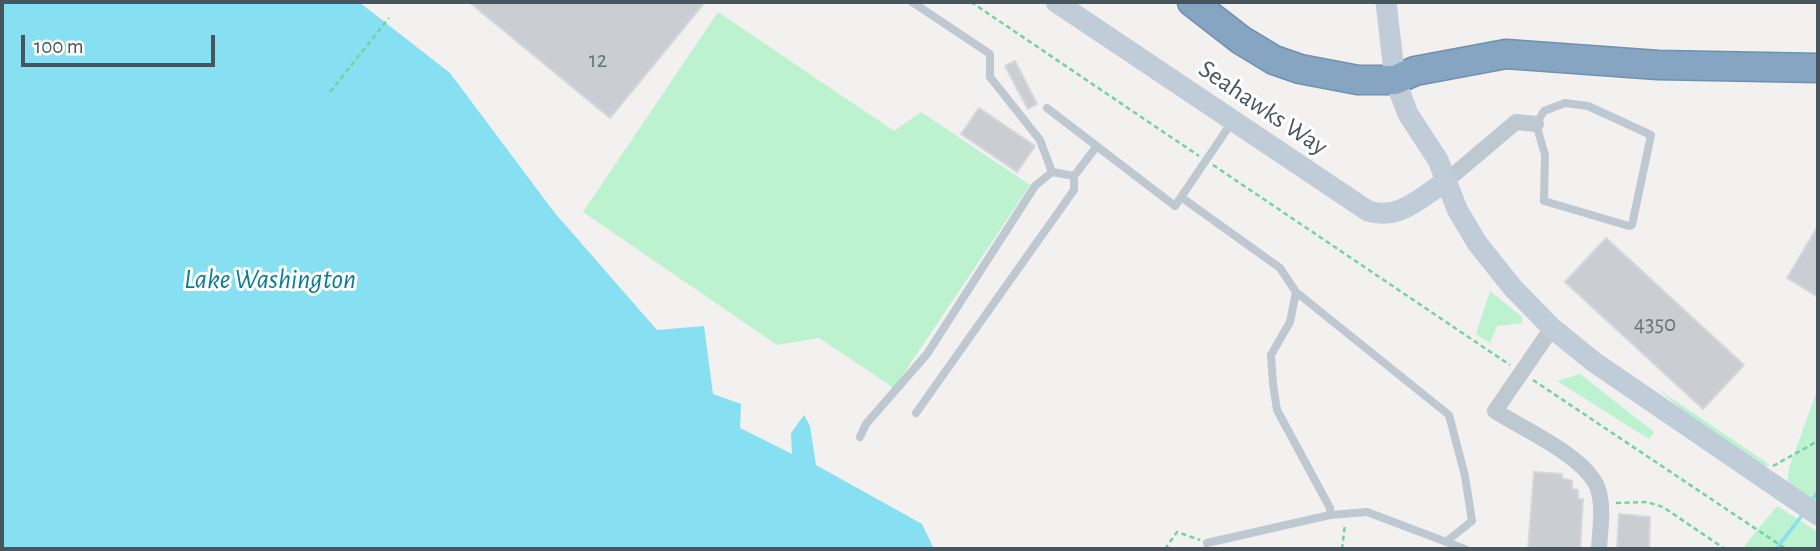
<!DOCTYPE html>
<style>
body{margin:0}
#map{position:relative;width:1820px;height:551px;overflow:hidden;background:#f3f0f0;font-family:"Alegreya Sans",sans-serif}
canvas{display:block}
.frame{position:absolute;inset:0;border:4px solid #47555f;pointer-events:none}
.scale{position:absolute;left:21px;top:35px;width:194px;height:32px;box-sizing:border-box;border:4px solid #47555f;border-top:0;padding-left:9px;font-size:21px;line-height:24px;white-space:nowrap;color:#47555f;-webkit-text-stroke:5px #fff;paint-order:stroke}
</style>
<div id="map">
<canvas width="1820" height="551"></canvas>
<div class="frame"></div>
<div class="scale">100 m</div>
</div>
<script>
const ctx = document.querySelector('canvas').getContext('2d');
ctx.lineJoin = 'round';
function paint(path, color) { ctx.fillStyle = color; ctx.fill(path, 'evenodd'); }
function stroke(path, color, width, dash) { ctx.strokeStyle = color; ctx.lineWidth = width; ctx.lineCap = dash ? 'butt' : 'round'; ctx.setLineDash(dash || []); ctx.stroke(path); }
function write(font, color, halo, rows, align = 'center') {
  ctx.font = font + ' "Alegreya Sans",sans-serif'; ctx.lineWidth = 6; ctx.setLineDash([]); ctx.textBaseline = 'middle'; ctx.strokeStyle = halo; ctx.fillStyle = color; for (const [text, x, y, turn = 0] of rows) {
    ctx.save(); ctx.translate(x, y); ctx.rotate((+turn || 0) * Math.PI / 180); ctx.textAlign = isNaN(turn) ? turn : align; if (halo) ctx.strokeText(text, 0, 0); ctx.fillText(text, 0, 0); ctx.restore();
  }
}
paint(new Path2D(`
 M718 12 894 131 921 112 1030 185 894 388 819 338 777 345 583 212Z
 M1490 291 1522 317V323L1497 326 1490 343 1476 334Z
 M1580 374 1654 432 1649 439 1557 381Z
 M1655 387 1770 465 1764 467 1694 420Z
 M1818 388V506L1787 485 1789 468Z
 M1777 506 1818 532V549H1742Z`), '#bcf2cf');
paint(new Path2D(`
 M2 2H359L450 73 554 212 657 330 704 326 713 394 741 404 740 428 792 454 791 433 804 415 810 426 816 465 922 524 934 549H2Z`), '#87e0f2');
stroke(new Path2D(`
 M1812 501 1818 491
 M1776 549 1804 513`), '#87e0f2', 3.5);
const building = new Path2D(`
 M469 2H705L610 118Z
 M1015 61 1037 104 1028 109 1005 66Z
 M979 108 1035 146 1017 172 961 134Z
 M1818 226V297L1787 278Z
 M1606 238 1744 365 1703 409 1565 282Z
 M1534 472 1562 474V478L1572 481V489L1578 490V499H1583L1580 549H1528Z
 M1619 514 1650 517 1649 549H1617Z`);
paint(building, '#caced3');
stroke(building, '#d4d7dc', 2);
const highway = new Path2D(`
 M1192 2 1241 40 1274 60 1300 69 1358 80H1395L1415 71 1506 54 1658 65 1818 68`);
stroke(highway, '#7090ae', 31);
stroke(new Path2D(`
 M971 2 1199 156
 M330 92 389 18
 M1213 165 1510 365
 M1533 380 1786 549
 M1773 466 1818 441
 M1616 503 1647 502 1663 507 1725 549
 M1165 549 1177 532 1200 540
 M1342 549 1345 524`), '#72d3a0', 2.5, [5, 3.5]);
stroke(new Path2D(`
 M912 2 990 54V77L1040 140 1052 172 1074 176 1097 146
 M1565 103 1588 106 1651 135 1632 225 1629 226 1544 201 1545 155 1536 124 1544 111Z
 M1047 108 1175 206 1232 122
 M1181 197 1280 268 1296 292 1290 322 1271 355 1273 384 1277 410 1330 508V515
 M1296 292 1449 415 1465 476 1472 521 1447 541
 M916 413 1074 190V176
 M860 437 866 424 927 354 1035 186 1052 172
 M1207 543 1330 515 1367 512 1465 549`), '#bdc8d0', 8);
stroke(new Path2D(`
 M1445 182 1516 122 1536 124
 M1552 328 1495 411C1523 429 1587 457 1598 489 1604 508 1600 530 1599 549`), '#bdc8d0', 16);
stroke(new Path2D(`
 M1056 2 1368 211C1399 221 1421 197 1445 182
 M1386 2 1395 80 1408 114 1438 160 1457 209 1477 243 1513 288 1552 328 1594 362 1818 515`), '#c0ccd8', 21);
stroke(highway, '#85a5c2', 28);
write('23px', '#68737c', null, [
 ["12",598,60],
 ["4350",1655,324]
]);
write('26px', '#47555f', '#fff', [
 ["Seahawks Way",1263,108,34]
]);
write('italic 28px', '#067c95', '#fff', [
 ["Lake Washington",270,280]
]);
</script>
